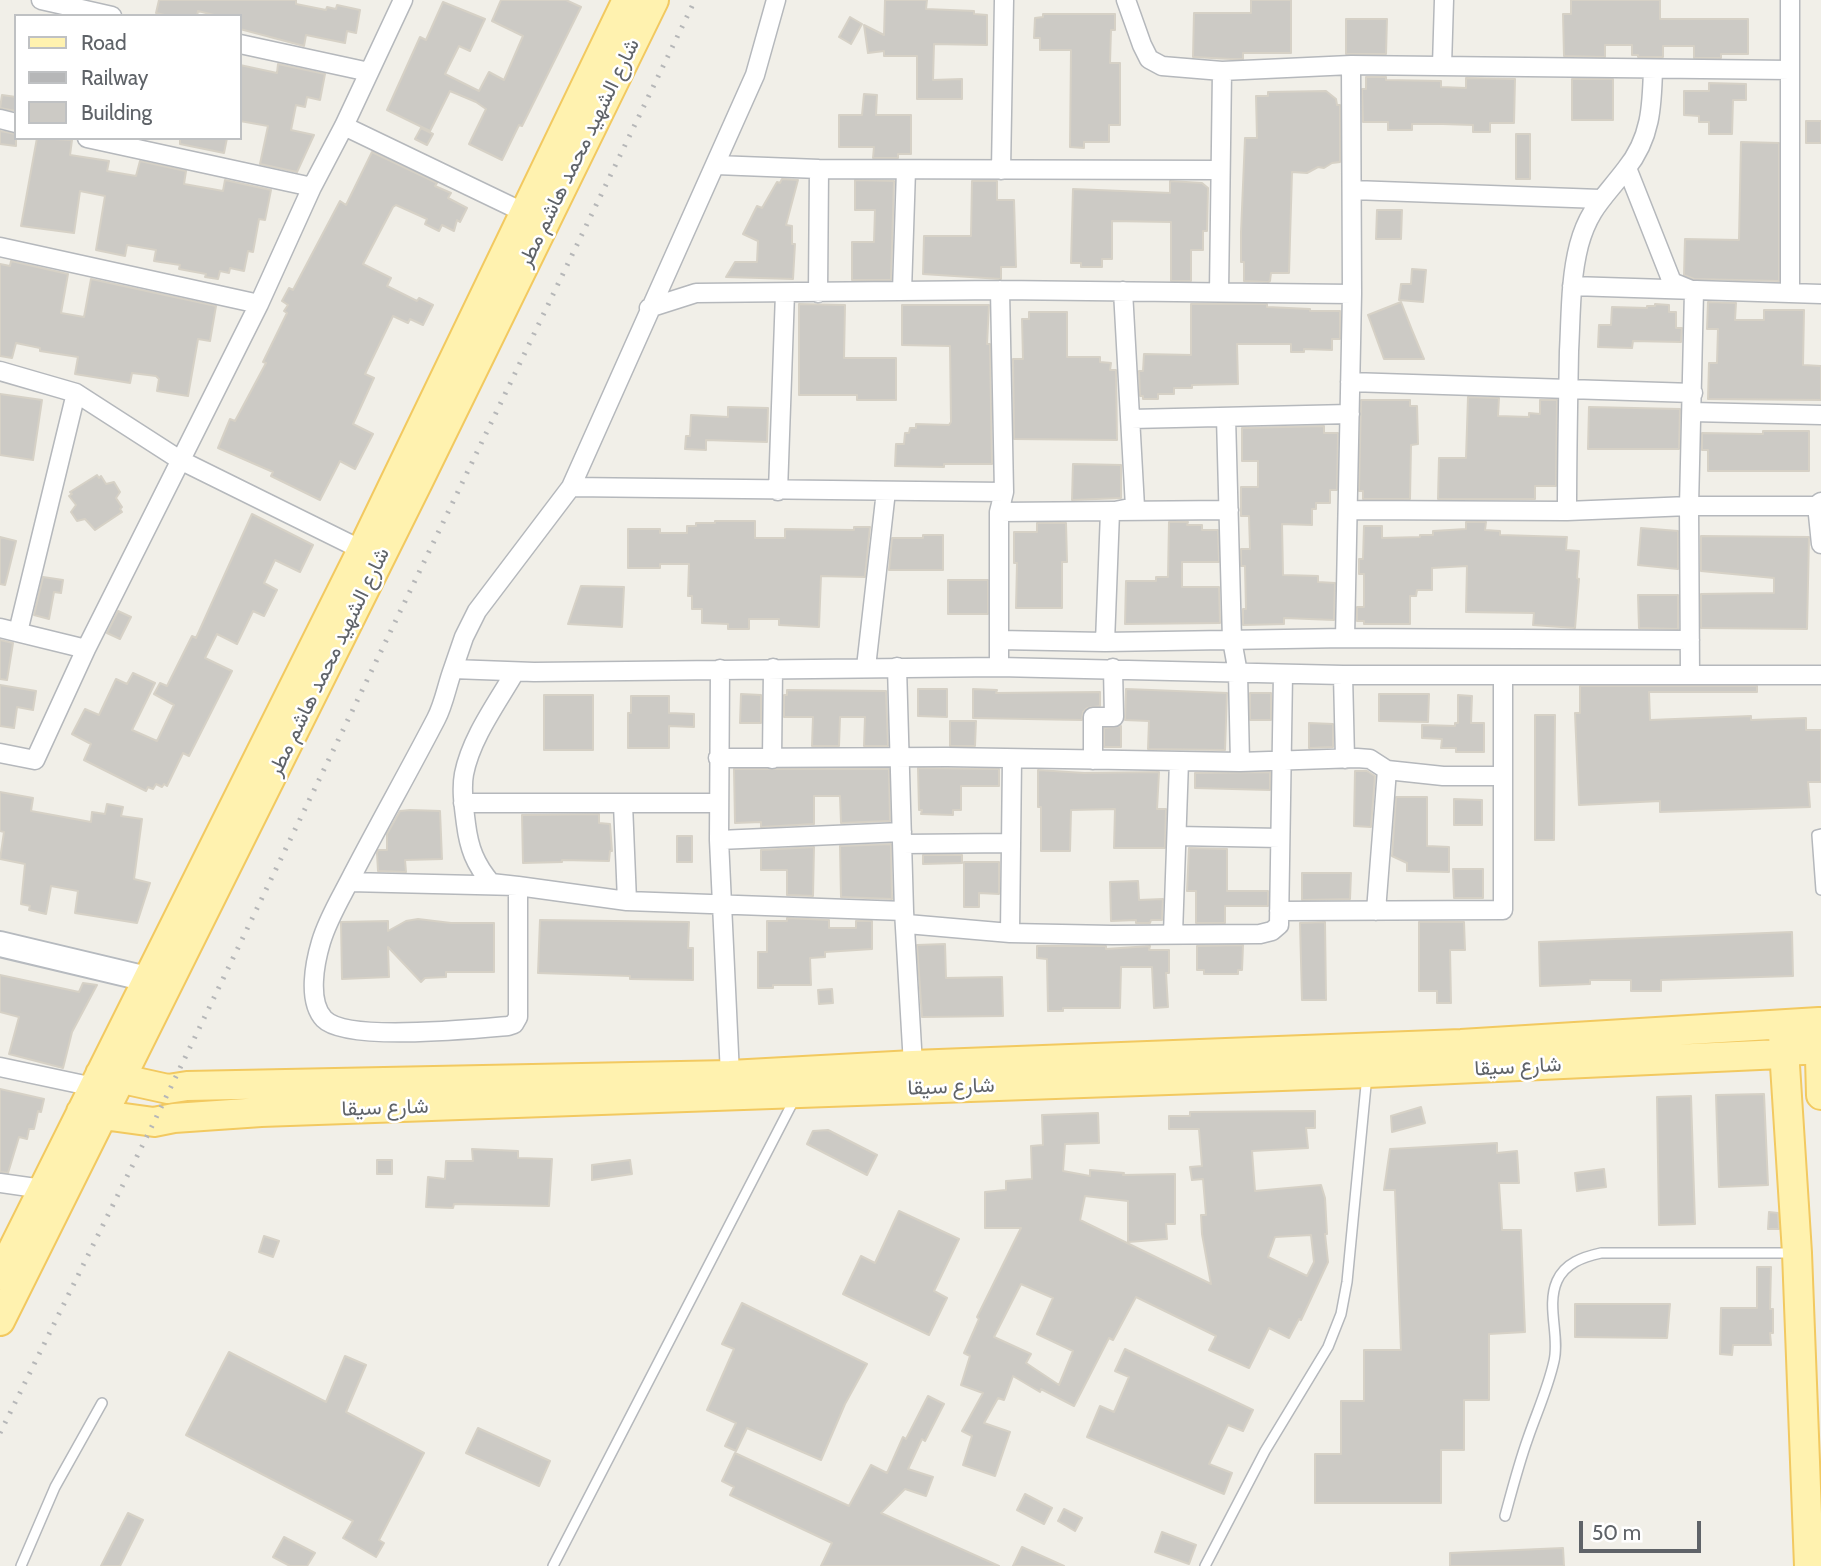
<!DOCTYPE html>
<meta charset="utf-8">
<style>
body{margin:0}
#map{position:relative;width:1821px;height:1566px;overflow:hidden;background:#f1efe8;font-family:Cabin,sans-serif}
canvas{display:block}
.legend{position:absolute;left:14px;top:14px;width:228px;height:126px;box-sizing:border-box;background:#fff;border:2px solid #bfc1c3;margin:0;padding:9px 12px;list-style:none;font-size:21px;color:#5f6368}
.legend li{display:flex;align-items:center;gap:14px;height:35px}
.legend b{width:35px;border:2px solid #bfc1c3}
.scale{position:absolute;left:1579px;top:1521px;width:122px;height:32px;box-sizing:border-box;border:4px solid #5f6368;border-top:0;padding-left:9px;font-size:21px;line-height:24px;white-space:nowrap;color:#5f6368;-webkit-text-stroke:5px #fff;paint-order:stroke}
</style>
<div id="map">
<canvas width="1821" height="1566"></canvas>
<ul class="legend">
<li><b style="height:9px;background:#fff2af"></b>Road</li>
<li><b style="height:9px;background:#b6b7b8"></b>Railway</li>
<li><b style="height:19px;background:#cccac5"></b>Building</li>
</ul>
<div class="scale">50 m</div>
</div>
<script>
const ctx = document.querySelector('canvas').getContext('2d');
ctx.lineJoin = 'round';
function paint(path, color) { ctx.fillStyle = color; ctx.fill(path, 'evenodd'); }
function stroke(path, color, width, dash) { ctx.strokeStyle = color; ctx.lineWidth = width; ctx.lineCap = dash ? 'butt' : 'round'; ctx.setLineDash(dash || []); ctx.stroke(path); }
function write(font, color, halo, rows, align = 'center') {
  ctx.font = font + ' Cabin,Vazirmatn,sans-serif'; ctx.lineWidth = 5; ctx.setLineDash([]); ctx.textBaseline = 'middle'; ctx.strokeStyle = halo; ctx.fillStyle = color; for (const [text, x, y, turn = 0] of rows) {
    ctx.save(); ctx.translate(x, y); ctx.rotate((+turn || 0) * Math.PI / 180); ctx.textAlign = isNaN(turn) ? turn : align; if (halo) ctx.strokeText(text, 0, 0); ctx.fillText(text, 0, 0); ctx.restore();
  }
}
const building = new Path2D(`
 M159 0H296V4L326 10 327 7 336 9 337 5 360 10 356 33 347 31 345 43 306 35 304 46 240 29V16H218L198 11 197 16H169L156 13Z
 M501 0H566L581 7 522 126 519 125 502 160 469 144 486 109 476 102 450 91 430 131 387 110 420 37 426 40 443 2 485 19 470 51 459 46 445 74 479 91 489 72 504 80 523 36 492 21Z
 M885 0H927L926 9 974 11V14L987 15V45L934 44 933 80 962 79V99H917V56H884V51L868 53 864 25 884 35Z
 M1251 0H1291V53H1243V59H1231L1193 57 1194 13H1251Z
 M1571 0H1660V19H1748V54H1721V58H1694V46H1663V57H1638V55H1632V45H1605V57L1564 56 1563 14H1571Z
 M1043 14H1115V30H1111L1110 63H1120V125H1109V142H1084V148L1070 147 1071 50H1040V38H1034L1035 18 1043 17Z
 M850 17 862 24 851 44 839 37Z
 M1346 19H1387L1386 54H1346Z
 M278 64 325 74 320 100 307 97 305 107 296 105 291 130 314 135 297 172 260 164 268 126 240 121V65L277 73Z
 M1366 77H1386V80L1441 81V87L1466 88V78L1515 79 1514 123H1490V132H1473V125L1443 124H1412V130H1388V122H1363L1362 89H1366Z
 M1572 79H1613V120H1572Z
 M1709 83 1746 84V100H1733L1732 134H1709V122H1699V116L1684 115V91H1709Z
 M1326 91 1336 99 1337 105H1340V162L1332 163 1324 168 1318 167 1307 173 1292 172 1289 273H1271L1270 281 1268 282 1244 281V262H1241V232L1245 138H1257L1256 96H1268V92Z
 M864 94 877 95 876 115H911V154H898V158H873L874 147H839V115H862Z
 M2 95 16 97V111L0 108Z
 M1806 121H1821V143H1806Z
 M421 128 433 134 427 145 415 139Z
 M0 131 16 134V146L0 144Z
 M1516 134H1530V179H1516Z
 M37 138 72 140 70 155 109 161 107 171 136 176 140 161 186 171 184 184 223 191 225 180 271 190 265 220 259 219 253 252 248 251 244 271 230 268 229 273 220 271 218 279 205 277 206 274 179 269 180 265 154 261 156 250 127 245 125 256 96 250 105 196 80 191 74 233 21 226Z
 M180 138H227L224 153 180 144Z
 M1741 142 1779 143V281L1694 279 1684 275 1685 239 1739 240Z
 M372 152 437 183 435 186 451 193 448 198 467 208 460 222 457 220 454 231 442 225 439 231 425 224 427 219 396 205 393 207 363 264 391 278 387 286 417 301 419 298 433 305 423 325 410 319 408 323 393 316 365 374 374 378 353 424 373 434 355 469 340 461 320 500 271 476 273 472 218 448 230 419 235 421 266 363 263 362 287 313 284 311 288 305 282 301 289 288 293 290 340 201 346 205Z
 M782 179 798 180 786 225 792 226V244H795L793 279 726 277 735 262H757L758 241 743 234 757 206 762 208 777 182 780 183Z
 M855 180 894 181 891 280H852V242H874L875 210H855Z
 M972 181H997V200H1014L1016 267H1001V279L923 274 924 236H971Z
 M1170 181 1202 183 1208 188 1207 231H1203V250H1191V281H1171V222L1112 221V259H1102V267H1081V263H1071L1073 189 1170 193Z
 M1377 210H1402L1401 239H1376Z
 M11 261 68 274 61 313 84 317 91 279 216 306 210 341 198 339 188 396 157 391 159 379 156 376 132 373 130 383 75 374 78 357 40 351V348L16 343 12 358 0 356V264L10 266Z
 M1412 269 1426 270 1423 302 1399 300 1401 284H1411Z
 M1401 302 1412 330 1424 359H1384L1368 315Z
 M1708 302 1736 303 1735 320H1764V310H1804L1803 365 1821 366V400L1708 399 1709 363H1717L1718 329H1707Z
 M799 304 845 305 844 358H896V400H857V395H799Z
 M1191 304H1267V307L1310 309V311H1340V339H1332V350L1304 349V352H1291V344H1237L1238 384 1192 385V388H1174V394H1158V399H1143V396H1140L1139 371H1143L1144 354 1191 355Z
 M1655 304 1669 305V312H1676V328H1682L1681 342 1633 341 1632 348 1598 347 1599 325H1611L1612 307 1647 308V306H1655Z
 M902 305H989L987 344H990L992 464H944V467L895 466 896 444H904L905 433H909L910 428H916V424L949 425 951 422 950 346 902 345Z
 M1029 312H1067V357H1100V362L1111 363 1110 370H1116L1117 440 1014 439 1013 359H1023L1022 319H1029Z
 M0 394 42 400 33 460 0 455Z
 M1468 397 1499 398 1498 416 1529 417V413L1540 414V400H1557L1556 486H1535V499H1438L1439 458H1466Z
 M1361 400H1410V406H1417L1418 444 1411 445 1410 499H1363V491H1359Z
 M728 407 768 408 767 442 706 440V450L685 449 686 436H690L691 415 728 417Z
 M1589 407 1680 409 1679 449H1588Z
 M1324 426V433H1338L1337 490H1330V503H1316V509H1312V525L1282 524 1283 575 1318 576V582L1335 583 1334 620 1284 618V624L1243 625V609H1246L1245 566H1241V549H1250L1249 516H1241V487H1258V461H1242V428Z
 M1763 431H1809V471H1708V450H1702V433L1763 434Z
 M1073 464 1121 465V498L1072 500Z
 M97 475 99 478 101 476 106 484 114 482 120 492 116 498 122 507 120 509 122 512 95 530 85 519 77 521 71 512 76 505 69 496 72 494 70 492Z
 M252 514 313 545 300 572 275 560 264 583 277 590 264 616 253 611 237 644 217 634 205 658 232 671 189 756 183 753 167 786 164 784 162 787 156 784 153 789 148 787 146 791 84 760 91 744 72 734 85 709 99 715 116 679 127 684 133 673 155 683 132 730 157 741 174 705 154 694 160 683 167 686 192 636 196 638Z
 M715 521H755V538H785V529L854 530V527H870L865 577 821 576 819 627 779 625V619H749V629H728V624L702 623V609H692V596H688L689 564H660V568H628V529H660V533H687V526H696V523H715Z
 M1169 522H1188L1187 525H1202V530H1218L1219 562H1182V587H1219L1220 623 1125 624 1126 581H1156V577H1168Z
 M1466 522H1486L1485 530 1500 531V535L1567 537 1566 550 1579 551 1577 578 1579 579 1575 628 1533 625 1534 613 1466 612 1467 566 1432 568V590H1417L1416 596H1410V624H1364V621H1357V607H1364V574H1359V559H1363L1364 526H1382V538L1420 537V535H1433V531L1466 529Z
 M1037 523H1066L1067 562H1062V608H1016L1017 563H1014V532H1037Z
 M1641 528 1678 531V569L1638 565Z
 M923 535H943V570H889L892 538H923Z
 M1701 536 1809 537 1807 629 1701 628V594L1774 593V578L1701 571Z
 M0 537 16 541 5 585 0 584Z
 M43 577 63 580 61 593 54 592 49 619 34 615Z
 M948 580H988V614H948Z
 M581 586 624 587 622 627 568 624Z
 M1638 595H1678V629L1639 628Z
 M118 611 131 617 120 639 107 633Z
 M0 640 13 643 7 680 0 679Z
 M0 685 36 691 33 710 17 707 14 728 0 726Z
 M1580 686H1757V692H1649L1650 720 1751 716V720L1806 718V730H1821V782H1808L1810 807 1660 812V801L1579 805 1575 713H1580Z
 M918 689H947V717L918 716Z
 M973 689 997 690 996 693 1100 692V706L1087 708 1083 712 1082 720 973 718Z
 M1126 689 1227 693 1225 750 1148 749 1149 721 1125 720Z
 M787 690 886 691 888 746H864L865 717H840L839 746H812L813 717H784V695H787Z
 M1250 693H1271V720H1250Z
 M741 694 761 695V723H740Z
 M1379 694H1429L1428 722 1379 721Z
 M544 695H593V750H544Z
 M1458 695 1472 696 1471 723H1484V752H1456V748H1441L1442 739 1422 738V725L1455 726V723H1458Z
 M631 696H669V713L694 714V727L669 726V748H628V713H631Z
 M1535 715H1555L1554 840H1535Z
 M950 721H976L975 746H950Z
 M1309 723 1333 724V747L1309 748Z
 M1121 726V747H1104V728Z
 M918 768 999 769V786H961V810H953V815L921 814 922 810H919Z
 M734 769H889L890 821 841 823 840 796H814V824L761 827V822L735 823Z
 M1038 770 1084 773 1159 772 1157 809H1166L1165 848H1114L1115 809 1071 810 1070 851H1041V807H1038Z
 M1355 771H1367L1375 776 1371 827 1354 826Z
 M1270 772V790L1195 788V773Z
 M0 792 33 798 31 811 91 822 92 812 105 814 107 804 123 807 121 816 142 819 134 879 150 883 137 923 75 913 78 891 51 886 46 914 29 910 30 906 21 904 25 864 0 859 4 832 0 831Z
 M1396 797H1427V846L1449 847V872L1407 871V863L1392 856Z
 M1454 799 1482 800V825H1454Z
 M410 810 440 811 442 859 405 860 406 872 378 871 377 853 378 850H387V834L400 811Z
 M599 814V823L610 824 612 851H610L609 861 562 860V862L523 863 522 815Z
 M677 836H692V862H677Z
 M891 844 892 899 841 897 840 846Z
 M814 847 813 896 787 895V870H761V850Z
 M1189 848 1227 849V891H1268V906H1225V923H1196V891H1187Z
 M923 855H962V863L923 864Z
 M964 862H999V894L979 893V907H964Z
 M1453 869H1483V898H1454Z
 M1302 873H1351L1350 899 1302 900Z
 M1138 881 1139 900 1163 899 1162 920H1151L1150 923H1136V920L1111 921 1110 882Z
 M787 918 829 920V928H856V921H872V949L825 952V957L810 958 811 985H773V988H758V952H767V921H787Z
 M418 919 451 923H494V972H446V977L425 978 421 982 388 947 389 977 342 979 341 922 388 921V931L406 921Z
 M540 920 689 922 688 948H693V980L630 979V976L538 973Z
 M1325 922 1326 1000H1302L1300 923Z
 M1419 922H1464L1465 950H1450L1451 1003H1437V991H1419Z
 M1792 932 1793 976 1661 980V991H1631V980H1590V984L1540 986 1539 942Z
 M945 944 946 978 1002 977 1003 1016 922 1017 917 945Z
 M1243 945 1242 970H1238V974H1204V970H1197V946Z
 M1037 946H1106V949L1150 946 1149 950H1169V973H1166L1168 1007 1154 1008 1152 967H1121L1120 1008H1063V1011H1048L1047 959 1037 958Z
 M0 975 79 992 83 983 97 985 72 1032 63 1068 9 1054 19 1017 0 1012Z
 M832 989 833 1003 819 1004 818 990Z
 M0 1089 44 1099 41 1112 38 1111 34 1129H29L27 1139 19 1137 8 1173 0 1172Z
 M1764 1094 1768 1185 1719 1187 1716 1095Z
 M1691 1096 1695 1224 1659 1225 1657 1097Z
 M1421 1107 1425 1123 1392 1132 1391 1116Z
 M1315 1111V1128H1306L1308 1148 1252 1151 1255 1191 1321 1185 1325 1198 1327 1234H1325L1328 1262 1301 1320 1299 1319 1289 1338 1269 1328 1249 1368 1209 1350 1216 1336 1136 1297 1113 1340 1109 1338 1074 1406 1041 1389 1040 1392 1013 1376 1004 1400 998 1398 984 1423 1010 1432 995 1476 963 1465 972 1436 962 1431 983 1393 961 1385 970 1356 964 1353 979 1319 977 1317 1021 1228H985V1192L1006 1190V1181L1032 1179 1031 1146 1043 1145 1042 1115 1098 1113 1099 1143 1065 1144 1063 1171 1090 1176V1170L1124 1173 1123 1175 1175 1174V1224H1166L1167 1239 1128 1242V1201L1085 1196 1080 1220 1211 1284 1202 1234 1201 1215H1206L1203 1179 1192 1180 1190 1167 1202 1166 1199 1129H1169V1116H1190V1112ZM1311 1235 1314 1262 1307 1276 1268 1257 1275 1237ZM1021 1284 1053 1298 1037 1334 1073 1351 1059 1385 1026 1363 1031 1354 994 1337Z
 M828 1130 877 1155 867 1175 807 1144 813 1131Z
 M1497 1143V1153L1517 1151 1519 1183H1499L1502 1230H1521L1525 1332 1489 1334V1400H1464V1450H1441V1503H1315V1454H1341V1401H1364V1350H1401L1395 1190H1384L1390 1149Z
 M472 1149 518 1151V1158L552 1159 549 1206 454 1204 453 1208 426 1207 428 1177 445 1179 446 1161H473Z
 M377 1160H392V1174H377Z
 M630 1160 632 1174 592 1180V1165Z
 M1604 1169 1606 1187 1577 1191 1575 1173Z
 M899 1211 959 1239 934 1291 947 1298 929 1335 843 1294 861 1256 875 1263Z
 M1769 1212 1778 1213 1779 1229H1768Z
 M264 1236 279 1241 273 1257 259 1252Z
 M1757 1267H1771L1770 1309H1773V1333H1770L1771 1345H1733L1732 1355 1720 1354 1721 1308H1757Z
 M742 1303 867 1364 845 1404 821 1460 747 1428 736 1451 725 1446 736 1423 707 1410 734 1349 722 1344Z
 M1575 1304H1670L1667 1338 1575 1337Z
 M1125 1349 1253 1410 1243 1431 1228 1425 1209 1464 1232 1473 1224 1494 1087 1437 1100 1406 1114 1412 1129 1377 1115 1371Z
 M229 1352 326 1402 345 1356 366 1365 346 1412 424 1453 379 1540 384 1543 376 1557 343 1538 353 1521 186 1435Z
 M928 1396 944 1404 925 1441 922 1439 908 1469 933 1477 926 1496 905 1489 881 1513 999 1566H821L832 1543 730 1495 734 1487 722 1481 735 1453 849 1506 871 1465 887 1473 903 1437 906 1439Z
 M478 1428 550 1461 539 1486 466 1453Z
 M1025 1494 1052 1508 1044 1524 1017 1510Z
 M1064 1509 1082 1518 1075 1531 1058 1521Z
 M128 1513 143 1520 120 1566H101Z
 M1162 1532 1196 1545 1189 1564 1155 1552Z
 M284 1537 315 1553 307 1566H290L273 1557Z
 M1022 1547 1064 1566H1013Z
 M1563 1548 1564 1566H1450V1553Z`);
paint(building, '#cccac5');
stroke(building, '#d6d1c6', 2);
const lane = new Path2D(`
 M1821 834 1817 835 1821 890
 M1505 1516C1512 1490 1519 1463 1528 1438 1537 1412 1548 1388 1554 1361 1560 1336 1546 1306 1557 1281 1565 1263 1583 1257 1601 1253H1792
 M21 1566 55 1487 102 1403
 M553 1566 795 1098
 M1205 1566 1265 1451 1328 1347 1341 1314 1347 1282 1367 1075`);
const street = new Path2D(`
 M41 0 112 16
 M1126 0 1142 45 1149 59 1162 66 1222 71 1351 65 1790 70
 M240 44 369 72
 M1442 66 1444 0
 M0 119 16 123
 M344 126 523 212
 M87 138 312 187
 M716 165 819 169 1220 170
 M1627 168 1672 282 1694 291 1689 506 1690 675
 M1001 170 1004 0
 M1353 190 1600 199
 M0 247 259 304
 M1572 286 1821 294
 M902 291 906 170
 M1219 292 1222 71
 M818 293 819 169
 M1790 293V0
 M649 308 696 293 1000 290 1352 294
 M0 371 76 393 180 460 362 550
 M1350 382 1693 393
 M1692 412 1821 415
 M1226 417 1232 640 1238 673 1240 762
 M1131 419 1350 414
 M571 487 1004 492
 M778 491 785 293
 M1821 502 1817 505 1821 544
 M1348 510 1567 511 1689 506H1821
 M1567 511C1567 458 1568 404 1569 351 1571 316 1570 280 1579 245 1589 208 1605 197 1626 169 1651 138 1652 106 1653 69
 M999 512 1229 510
 M0 628 86 649
 M18 632 76 393
 M1345 638 1352 294 1351 65
 M999 640 1105 642 1345 638 1690 640
 M1105 642 1110 512 1135 507 1123 291
 M866 667 886 491
 M897 667 904 911 913 1065
 M999 667V512L1004 492 1000 290
 M453 669 464 637 477 611 571 487 755 75 776 0
 M720 669 719 840 730 1075
 M515 672C497 703 471 738 464 774 461 790 464 808 466 824 469 848 475 864 491 883L518 886V1017L514 1024 508 1026C474 1029 346 1042 324 1019 307 1001 315 962 321 942 328 918 342 896 353 874 380 822 409 771 436 719 444 704 447 685 453 669L534 672 999 667 1343 675H1821
 M1343 675 1345 759
 M0 753 35 760 86 649 259 304 312 187 344 126 403 0
 M718 758 947 757 1240 762 1357 758 1370 759 1387 770 1443 776H1502
 M772 759 773 668
 M1093 760V717H1114L1113 668
 M463 803H719
 M623 804 627 901
 M1177 836 1280 838
 M719 840 902 832
 M902 844 1011 843
 M349 882 518 886 627 901 904 911
 M1279 911 1503 910V676
 M1376 911 1387 770
 M907 924 1010 933 1112 935 1260 934 1272 931 1279 925 1283 674
 M1010 933 1012 759
 M1173 934 1179 761
 M0 1067 94 1087
 M0 1183 43 1189`);
const secondary = new Path2D(`
 M0 944 147 979 165 988`);
const primary = new Path2D(`
 M1783 1034 1797 1253 1809 1566
 M100 1074 168 1089 187 1086 730 1075 913 1065 1461 1044 1819 1022 1821 1095
 M81 1112 154 1122 174 1118 261 1112 1367 1073 1781 1054 1785 1051 1820 1049
 M0 1275 362 550 627 0
 M0 1321 418 482 654 0`);
stroke(lane, '#b5b8bc', 12);
stroke(street, '#b5b8bc', 21);
stroke(secondary, '#b6babf', 28);
stroke(primary, '#f2c960', 32);
stroke(lane, '#fff', 9);
stroke(street, '#fff', 18);
stroke(secondary, '#fff', 24);
stroke(primary, '#fff2af', 28);
stroke(new Path2D(`
 M0 1433 154 1122 695 0`), '#b6b7b8', 5, [2, 9]);
write('21px', '#5f6368', '#fff', [
 ["شارع الشهيد محمد هاشم مطر",579,153,-64],
 ["شارع الشهيد محمد هاشم مطر",329,662,-64],
 ["شارع سيقا",1518,1067,-3],
 ["شارع سيقا",951,1087,-2],
 ["شارع سيقا",385,1108,-2]
]);
</script>
